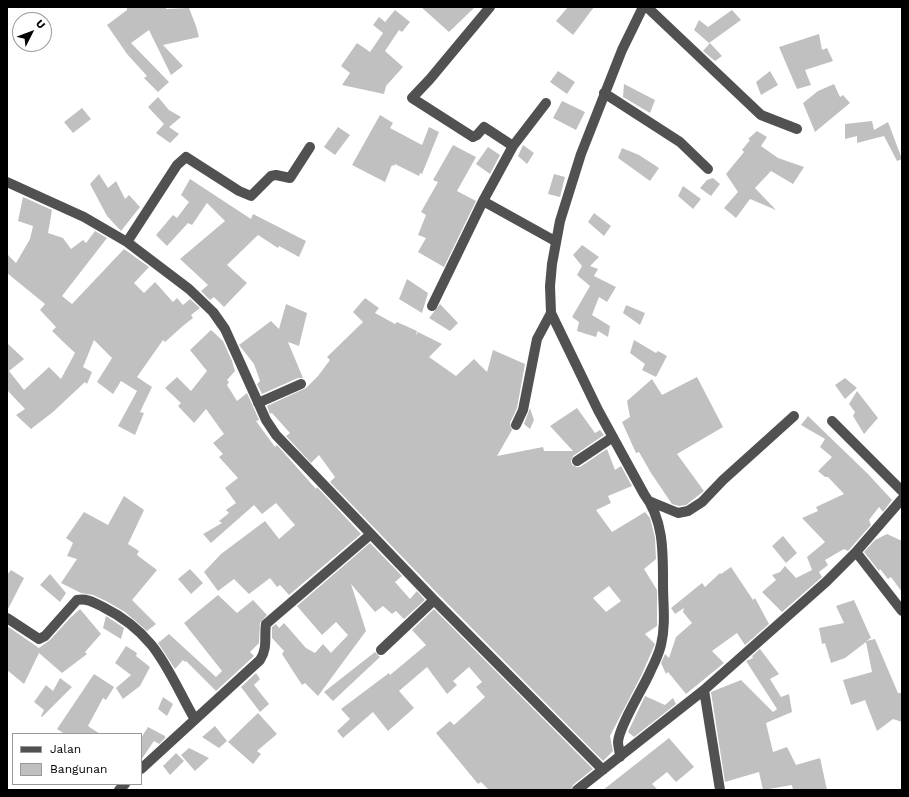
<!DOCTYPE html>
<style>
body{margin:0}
#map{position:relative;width:909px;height:797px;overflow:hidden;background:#fff;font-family:"Work Sans",sans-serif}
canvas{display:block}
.frame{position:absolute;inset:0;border:8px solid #000;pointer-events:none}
.legend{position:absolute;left:12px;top:733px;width:130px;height:52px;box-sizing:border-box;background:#fff;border:1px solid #999;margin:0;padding:5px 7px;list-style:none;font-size:12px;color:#000}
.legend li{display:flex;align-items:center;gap:8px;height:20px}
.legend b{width:20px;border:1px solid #999}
.north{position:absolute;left:12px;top:12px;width:40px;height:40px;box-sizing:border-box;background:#fff;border:1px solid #999;border-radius:50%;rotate:48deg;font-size:11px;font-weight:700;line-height:16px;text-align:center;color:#000}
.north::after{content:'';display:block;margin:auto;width:14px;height:18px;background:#000;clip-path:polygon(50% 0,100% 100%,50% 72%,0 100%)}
</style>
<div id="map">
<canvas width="909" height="797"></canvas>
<div class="frame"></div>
<ul class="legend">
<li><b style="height:5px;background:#515151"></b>Jalan</li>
<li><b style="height:11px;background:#c0c0c0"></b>Bangunan</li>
</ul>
<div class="north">U</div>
</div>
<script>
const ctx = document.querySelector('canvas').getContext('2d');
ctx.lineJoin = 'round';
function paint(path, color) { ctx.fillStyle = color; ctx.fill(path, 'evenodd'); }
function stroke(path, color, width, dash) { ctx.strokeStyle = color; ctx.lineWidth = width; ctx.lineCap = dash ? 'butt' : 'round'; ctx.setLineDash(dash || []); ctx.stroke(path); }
paint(new Path2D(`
 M127 7H166V9L189 8 196 26 199 37 163 45 183 66 171 75 149 30 131 43 169 82 158 92 144 78 147 76 127 54 107 25 127 10Z
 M421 7H475L449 32Z
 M568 7H594L573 35 556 21Z
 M395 10 410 22 402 32 399 30 385 51 403 67 386 86 384 94 342 85 350 73 341 66 357 43 370 52 383 33 373 25 379 17 385 22Z
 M732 10 741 20 709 43 694 30 699 20 708 27Z
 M819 34 822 50 827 48 833 61 805 70 811 85 797 89 779 47Z
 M710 43 722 56 715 61 703 51Z
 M558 71 575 82 567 94 550 82Z
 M770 71 778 85 761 95 756 82Z
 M624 84 655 100 650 113 623 97Z
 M834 84 840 97 843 95 850 103 815 132 803 103 818 91Z
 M158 97 169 110 181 117 169 127 179 134 170 143 156 133 164 124 148 107Z
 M562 101 585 112 576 130 553 118Z
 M82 108 91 119 73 133 64 122Z
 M380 115 393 123 390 128 422 145 429 127 439 132 422 174 420 173 419 176 395 164 394 166 392 165 385 182 352 165Z
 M872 121 874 130 888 122 902 159 897 161 884 136 857 143V136L845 139V124Z
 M338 127 350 135 335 155 324 147Z
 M757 131 767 137 761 146 778 158 804 167 793 184 771 171 755 188 776 210 750 199 736 218 724 208 738 192 726 174 744 152 742 150 750 140 748 139Z
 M453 145 476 157 457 191 476 201 444 267 418 252 426 238 418 235 426 215 421 212 438 182 433 180Z
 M523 145 534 153 527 164 518 156Z
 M488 147 500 155 490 174 476 164Z
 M622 148 639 155 659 168 650 181 618 158Z
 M99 174 108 188 116 181 125 199 129 195 140 207 121 231 107 216 90 184Z
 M554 174 565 177 560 197 548 194Z
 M713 178 720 184 711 196 700 188 707 180Z
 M190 179 251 219 253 214 306 241 299 257 279 246 278 248 258 235 227 265 247 283 224 307 214 297 210 300 201 291 208 285 180 259 225 221 207 203 192 225 188 223 167 246 156 235 173 215 177 218 189 202 181 195Z
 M683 186 701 199 693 209 678 196Z
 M23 197 52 210 48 233 63 238 71 249 83 240 86 243 95 231 107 238 62 296 72 304 124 249 149 267 134 283 144 293 155 282 173 302 177 298 183 305 190 299 200 308 191 315 193 318 184 325 165 342 163 340 137 377 152 387 140 412 144 413 135 435 118 426 137 391 121 381 113 394 97 382 112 358 94 340 83 367 92 372 87 384 85 382 53 412 31 429 16 415 25 409 7 390V343L24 359 9 371 24 390 49 367 61 379 75 353 52 331 56 327 40 310 45 304 7 273V254L16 263 30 239 33 226 18 221Z
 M594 213 611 226 604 236 588 222Z
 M582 245 599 257 590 266 598 269 594 276 616 287 607 302 599 297 592 315 610 326 608 337 598 331 596 337 577 331 579 322 572 317 590 286 577 275 582 266 573 255Z
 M407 279 428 293 422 313 399 299Z
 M365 298 379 308 375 313 395 324 397 322 417 331 416 335 418 332 442 344 429 357 456 376 474 359 487 372 493 350 525 364 517 408 510 423 512 430 497 456 543 447 544 451H573L550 426 577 408 595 433 600 430 604 435 573 456 571 461 572 465 577 467H580L607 449 615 470 621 466 632 486 608 496 611 503 596 510 612 532 645 512 650 518 655 538 656 559 644 569 657 590V626L645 634 655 644 642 674 610 736 613 751 603 761 439 595 330 482 335 477 319 455 311 463 286 436 290 433 272 413 270 414 267 406 306 388 318 376 330 360 327 357 363 322 353 312ZM609 586 621 601 606 612 593 598Z
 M286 304 307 313 299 346 288 342 303 378H298L262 394 257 384 260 381 254 364 239 345 271 321 279 329Z
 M440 304 458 323 450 331 429 318Z
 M626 305 645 313 640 325 623 313Z
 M211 330 223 341 232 361 235 371 227 380 229 382 227 385 237 401 247 393 259 420 256 421 275 447 277 445 316 489 317 487 361 534 289 595 280 585 277 587 270 578 249 594 234 579 218 591 204 572 221 554 265 521 279 539 295 525 276 503 262 514 254 505 211 543 203 534 222 523 219 521 229 513 226 510 236 503 225 488 238 478 219 457 223 454 213 443 224 434 206 409 194 423 178 406 181 403 165 388 177 377 191 391 207 371 190 350Z
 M634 340 656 353 658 351 667 356 656 377 642 370 645 364 630 353Z
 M697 377 723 427 677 454 704 491 686 505 679 506 672 504 651 473 639 452 636 453 622 422 630 417 627 401 652 379 662 395Z
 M845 378 857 388 845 399 835 385Z
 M857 391 878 418 864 434 853 416 855 412 849 404Z
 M530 408 534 420 530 429 524 424Z
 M808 416 868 474 892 500 883 512 879 507 869 520 871 525 848 551 844 549 825 560 828 565 819 572 822 577 782 612 762 592 776 580 772 575 780 572 785 566 796 578 812 570 807 557 825 542 802 518 818 511 816 507 844 494 828 477H825L818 471 832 457 820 447 825 439 801 425Z
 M124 496 144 510 128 544 139 551 137 555 157 570 132 600 156 624 147 631 125 612 106 601 93 595 81 593 61 583 77 559 67 556 73 543 66 538 84 512 108 525Z
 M887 534 902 541V592L891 577 888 579 880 569 879 571 864 552 875 540Z
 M783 536 797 553 786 563 772 546Z
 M370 543 402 576 395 582 410 599 417 591 425 600 404 619 396 611 392 614 383 606 375 612 351 584 366 631 318 696 305 683 302 685 282 654 284 651 272 638V627L276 624 279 628 284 623 306 648 315 653 323 644 331 653 348 635 336 622 322 635 297 606Z
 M731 567 753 600 755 598 769 624 745 645 737 633 712 651 724 663 686 694 668 672 666 674 661 663 665 654 669 658 676 637 692 623 683 612 684 608 675 614 671 608 702 583 705 587 720 573 721 574Z
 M190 569 203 583 191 594 178 579Z
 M11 570 24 578 7 611V575Z
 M50 574 66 593 60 602 40 585Z
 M218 595 237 613 253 600 267 615 260 623 259 643 250 652 254 656 216 691 186 661 185 662 183 660 175 669 158 643 169 634 216 677 222 671 184 623Z
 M854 600 871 638 866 641 875 639 898 693H902V722L893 719 877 731 865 700 851 705 843 680 872 672 866 642 845 658 831 663 825 643 822 644 819 628 844 623 836 606Z
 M80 609 101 634 85 652 87 654 62 673 39 653 24 684 7 670V626L39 648 50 640 70 618Z
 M434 609 593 769 573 785 571 790H489L481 782 478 784 436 733 450 721 454 725 485 697 476 687 482 682 469 667 453 681 457 685 447 694 427 667 399 691 414 708 388 731 373 712 343 738 337 731 350 719 341 709 389 673 390 675 426 645 412 630Z
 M106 616 124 628 121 639 103 628Z
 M126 646 137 653 136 656 150 667 140 686 123 699 116 688 131 675 115 663Z
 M760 649 779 674 770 679 781 697 789 694 792 712 766 723 773 752 787 747 796 765 820 758 827 790H793L792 785 763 790 759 772 725 782 711 692 741 680 773 712 777 709 746 661 753 658 752 656Z
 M375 652 380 657 333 701 324 692Z
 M256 673 260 679 254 685 269 704 260 712 241 687Z
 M94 674 114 687 106 700 103 698 88 726 100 734H65L57 729Z
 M60 678 72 687 42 717 41 716 44 710 34 702 46 685 53 691Z
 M645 696 665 705 673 698 676 704 634 737 628 732Z
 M163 697 173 704 167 716 158 709Z
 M258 713 277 734 257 751 261 754 253 764 228 742Z
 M215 726 227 741 219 748 202 737Z
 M148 727 165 736V738L159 744 154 741 141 760V738Z
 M669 738 694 767 676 782 667 772 652 784 658 790H603Z
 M189 748 209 758 195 771 181 755Z
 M176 753 184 761 170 775 163 766Z`), '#c0c0c0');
stroke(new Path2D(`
 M647 7 761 115 797 129
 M604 93 680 142 708 169
 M513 146 546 103
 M7 182 84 217 127 242 189 289 213 312 225 329 266 420 276 435 434 600 603 770
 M483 201 555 241
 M127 242 177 165 186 157 239 191 251 196 271 176 276 175 290 178 310 147
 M432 306 483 201 513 146 484 127 477 135 473 137 412 98 430 79 490 7
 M258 403 301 384
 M832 421 902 491
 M516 425 523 410 537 339 551 313
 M577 461 613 437
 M649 501 678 513 688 511 702 502 723 480 794 416
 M856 552 902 611
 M7 618 39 639 45 636 77 600C87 598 95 603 103 607 157 634 167 670 194 718
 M381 650 434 600
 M704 690 720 790
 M620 757C620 752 618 746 618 742 619 726 644 687 651 670 655 662 659 653 661 645 666 624 663 605 663 584 663 553 664 520 644 494L598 410 551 313 550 286 552 264 560 221 581 154 622 50 643 7
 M141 769 260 660C268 648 264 637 266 624L371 534
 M119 790 125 784
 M577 790 704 690 826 582 856 552 902 499`), '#515151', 10);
</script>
